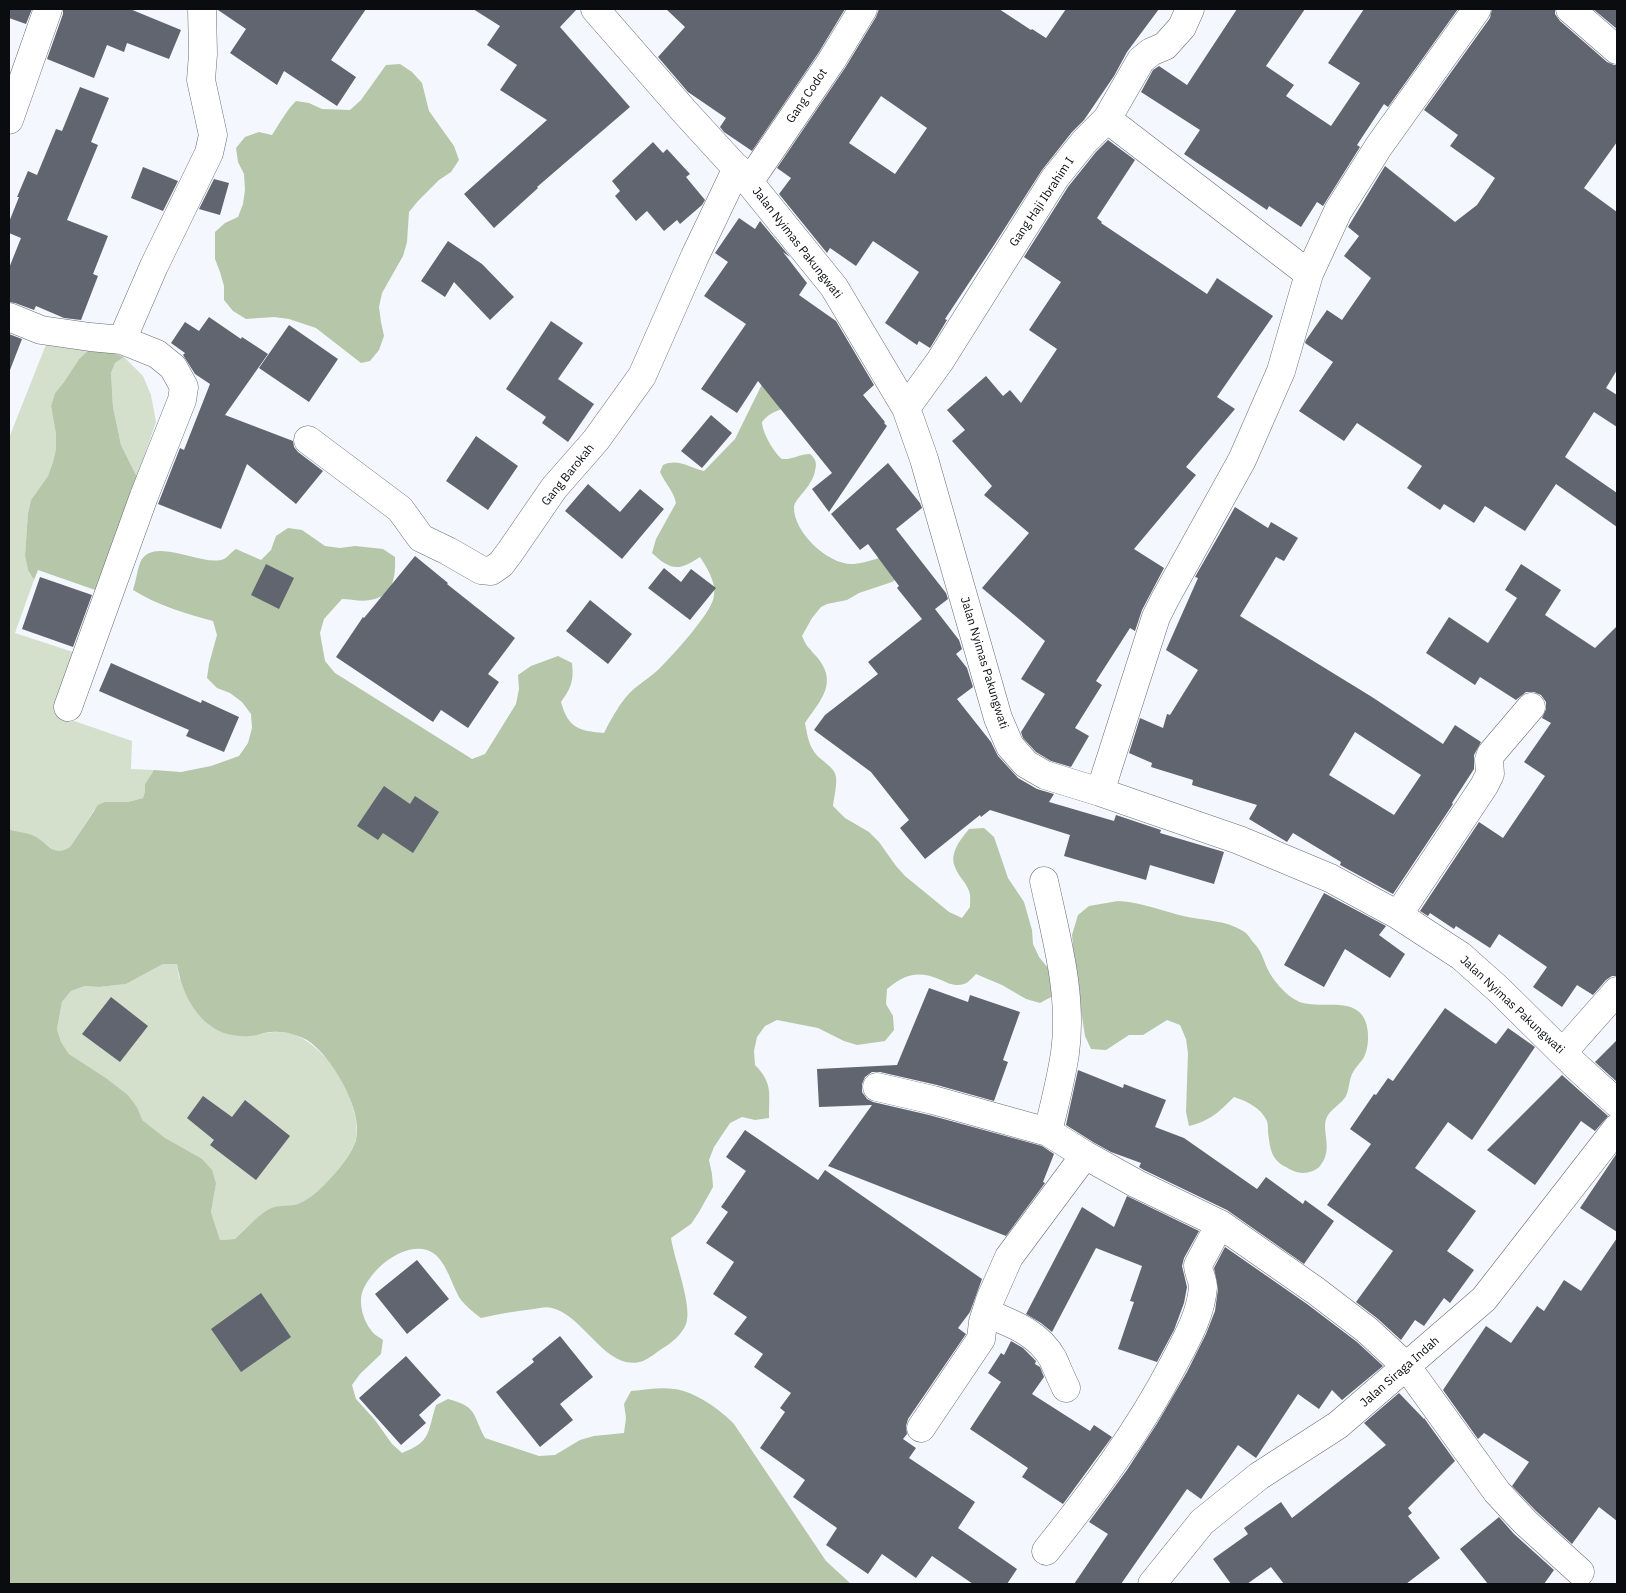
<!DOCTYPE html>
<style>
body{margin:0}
#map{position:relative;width:1626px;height:1593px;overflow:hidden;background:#f4f7fe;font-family:"IBM Plex Sans",sans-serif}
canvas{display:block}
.frame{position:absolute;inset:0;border:10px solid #0a0c10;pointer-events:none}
</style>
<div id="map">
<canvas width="1626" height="1593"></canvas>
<div class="frame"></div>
</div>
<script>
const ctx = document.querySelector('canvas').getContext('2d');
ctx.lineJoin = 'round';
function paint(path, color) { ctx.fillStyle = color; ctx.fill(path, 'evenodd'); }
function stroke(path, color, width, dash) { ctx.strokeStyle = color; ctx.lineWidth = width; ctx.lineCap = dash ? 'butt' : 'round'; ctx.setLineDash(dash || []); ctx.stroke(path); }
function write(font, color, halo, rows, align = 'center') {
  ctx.font = font + ' "IBM Plex Sans",sans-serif'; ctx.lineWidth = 4.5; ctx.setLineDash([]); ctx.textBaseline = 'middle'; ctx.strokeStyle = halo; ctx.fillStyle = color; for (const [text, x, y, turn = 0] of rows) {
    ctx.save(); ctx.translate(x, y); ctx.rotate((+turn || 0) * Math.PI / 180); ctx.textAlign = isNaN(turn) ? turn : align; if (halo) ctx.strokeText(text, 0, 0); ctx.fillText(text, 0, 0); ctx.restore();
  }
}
paint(new Path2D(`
 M47 342 92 347 79 359 64 382 55 393 51 406 56 434V449L53 462 48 476 31 500 28 513 25 556 28 570 34 580 15 633 76 653 57 715 132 741 131 769 154 770 145 784V791L143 798 128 802H105L94 810 70 847 63 852H57L33 836 9 829V438Z
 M124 357 143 376 151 395 156 422 137 477 121 445 113 407 111 373 115 363Z
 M163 964H177L179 978 252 1036C286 1027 302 1033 326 1058 342 1074 361 1117 356 1139 351 1159 318 1195 299 1204 293 1207 279 1205 269 1209 260 1213 243 1232 235 1239L220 1240 211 1212 216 1184 165 1138 141 1120 137 1107 128 1095 106 1078 69 1054 61 1042 57 1029 62 1002 71 991 85 986 99 987 126 984Z`), '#d4dfcc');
paint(new Path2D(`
 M400 64 412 72 422 83 429 111 454 146 459 160 451 172 439 180 418 201 409 212 407 242 403 256 382 293 379 307 381 322 384 336 379 350 370 361 361 363 316 328 289 319 274 317 246 319 233 311 224 300V286L220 272 215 259V232L225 223 238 217 243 204 245 190 244 174 238 162 236 148 245 137 259 132 272 135C280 123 286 111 296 101L309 103 322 109 350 110 361 100 386 65Z
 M92 347 102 349 124 357 115 363 111 373 113 407 121 445 137 477 98 591 38 570 34 580 28 570 25 556 28 513 31 500 48 476 53 462 56 449V434L51 406 55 393 64 382 79 359Z
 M770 368 791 406C779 410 770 412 762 422 762 432 774 453 782 459 792 460 800 454 810 454 816 459 817 463 815 471 812 487 795 498 794 507 793 532 829 566 854 564 868 563 882 556 896 553L899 577 892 582 859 593 847 600 827 604 821 607 812 618 802 636C804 640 806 646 810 649 813 654 817 656 820 661 837 685 819 702 805 723 807 733 808 742 813 750 818 760 835 766 836 777 837 786 834 797 833 806L845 818 869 832 879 842 896 866 905 876 949 912 962 918 970 907C970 902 971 896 969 891 966 882 958 876 955 867 949 853 961 839 969 829L984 828 994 837 1008 878 1024 902 1032 930 1033 944 1039 957 1048 968 1053 981V996L1040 1003 1026 999 1002 985 976 974C973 977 968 983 964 984 955 987 948 983 941 980 918 970 905 974 887 989L886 1004 893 1016 894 1030 885 1041 857 1045 844 1041 818 1028 777 1020 765 1026 757 1037 754 1051 755 1065C773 1083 769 1094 769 1118L755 1120 742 1117 730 1123 714 1147 709 1160 712 1174 713 1187 699 1212 691 1224 671 1238C674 1259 693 1307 686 1324 682 1334 672 1343 663 1348 657 1352 650 1358 643 1361 607 1374 584 1315 552 1308 547 1306 539 1308 534 1309 516 1311 498 1314 481 1318 473 1312 467 1307 461 1300 451 1285 446 1256 427 1250 402 1243 373 1268 363 1290 358 1302 363 1320 371 1330 373 1334 379 1337 383 1340L381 1354 360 1374 352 1385 356 1399 375 1420 392 1444 402 1453C432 1441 427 1433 436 1405L448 1399C478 1407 472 1414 485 1438L539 1456 555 1455 580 1440 594 1436 624 1433 626 1418 624 1404 631 1391C645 1390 660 1387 674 1389 694 1391 721 1410 734 1424L826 1561 851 1584H9V829C16 832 24 832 32 835 47 841 53 859 70 847L98 805 105 802H128L143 798 145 791V784L154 770 181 772 211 766 239 756 248 743 252 728 251 714 242 702 230 693 217 688 207 678 209 664 217 635 213 621C186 614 157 605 133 590 136 581 137 571 140 563 152 534 203 568 224 559 228 557 232 551 236 549L261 560 271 550 276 536 288 528 302 530 325 546 340 548 355 546 383 549 395 557C396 577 393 597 370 600 361 602 350 599 342 599L324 619 320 633 325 661 335 673 472 759 485 754 516 704 519 689 518 675 531 666 558 656 572 663C574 681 571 688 561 702 568 728 579 731 604 733 610 721 617 708 626 697 636 685 650 678 661 667 674 654 708 616 713 600 718 585 708 569 700 557 679 571 671 571 652 553L656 539 676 503C674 492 665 483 660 472L663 465C678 458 690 468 704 471L735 439ZM163 964H177C183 1001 206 1040 250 1036 255 1036 259 1034 264 1033 279 1030 292 1033 305 1039 330 1052 364 1111 356 1140 351 1156 335 1174 323 1186 317 1192 306 1201 298 1204 292 1207 279 1204 269 1209 260 1213 243 1232 235 1239L220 1240 211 1212 216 1184 212 1170 202 1159 165 1138 142 1120 137 1107 128 1095 106 1078 69 1054 61 1042 57 1029 62 1002 71 991 85 986 99 987 126 984Z
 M1118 901C1142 902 1164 912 1188 917 1206 921 1226 920 1243 931 1247 933 1250 938 1253 942 1262 952 1262 956 1267 968 1273 980 1283 992 1294 999 1314 1012 1347 996 1362 1015 1370 1026 1370 1047 1363 1059 1359 1064 1355 1068 1352 1074 1349 1081 1349 1090 1346 1096 1342 1103 1333 1108 1328 1115 1319 1129 1335 1148 1320 1166 1317 1170 1309 1173 1303 1173 1298 1173 1290 1170 1286 1167 1271 1160 1270 1148 1268 1132 1268 1129 1268 1124 1267 1121 1261 1108 1247 1101 1234 1097 1219 1112 1210 1121 1189 1126L1186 1112 1188 1053 1186 1039 1180 1025 1167 1020 1143 1035H1129L1106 1050 1091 1049 1085 1036 1076 978 1072 935 1078 915 1089 906Z`), '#b5c6a9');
paint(new Path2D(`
 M9 9H32L26 24 9 18Z
 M63 9H130L181 30 169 59 127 43 124 52 107 45 94 78 47 59 63 14Z
 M218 9H366L331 60 356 77 337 106 284 71 277 85 230 53 246 29 218 10Z
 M473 9H577L560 27 630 107 537 187 538 188 494 228 464 194 547 120 500 90 517 65 487 45 500 26Z
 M666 9H845L819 52 752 151 724 132 720 127 726 118 688 92 658 57 685 27Z
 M879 9H999L1031 30 1032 29 1046 38 1066 9H1159L1127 52 1114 76 1084 120 1072 132 1042 170 994 245 945 319 947 320 930 348 919 341 917 345 885 323 919 272 873 241 856 266 830 248 827 253 779 194 791 178 777 168 845 68 876 17ZM881 96 927 128 895 174 849 143Z
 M1237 9H1305L1266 66 1294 85 1286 96 1331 126 1360 83 1328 63 1364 9H1458L1388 107 1384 104 1357 145 1360 147 1323 206 1317 202 1301 227 1269 206 1267 210 1184 154 1200 130 1141 92 1153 70 1159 66 1187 85Z
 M1492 9H1555V14L1560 21 1607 62 1614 65H1617V142L1584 188 1617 212V370L1606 388 1617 395V427L1594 412 1565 457 1617 493V527L1556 484 1525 531 1485 506 1474 523 1444 504 1440 510 1407 488 1422 466 1357 423 1344 441 1299 411 1333 362 1305 343 1306 340 1327 310 1342 320 1371 278 1344 256 1359 236 1348 227 1385 166 1455 222 1477 205 1495 178 1450 146 1458 135 1424 110 1490 18Z
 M1593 9H1617V29Z
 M80 87 109 98 91 142 98 145 67 220 108 236 93 274 98 276 81 320 64 318 36 306 34 310 15 303 9 302V268L21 238 9 233V222L19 197H17L28 171 37 175 56 129 62 131Z
 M1108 140 1135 160 1097 218 1102 222 1101 223 1207 294 1217 278 1273 316 1217 397 1235 409 1186 467 1196 475 1134 549 1164 568 1142 610 1135 631 1130 628 1096 681 1102 685 1075 728 1089 736 1071 767 1051 761 1036 752 1023 738 1021 732 1045 694 1021 679 1045 641 982 588 1029 533 984 495 992 486 952 441 965 430 947 410 986 376 1003 396 1010 390 1021 403 1057 349 1029 330 1061 282 1024 257 1068 187 1096 152Z
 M653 142 663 153 667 149 690 174 686 177 705 200 702 205 680 224 677 220 664 231 647 211 636 221 615 196 620 191 612 181Z
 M143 167 178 181 163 211 131 198Z
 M214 179 229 183 220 215 199 209Z
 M739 218 755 229 760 221 790 257 783 252 807 283 799 295 836 321 874 385 863 395 885 422 884 423 887 426 829 512 812 489 832 473 758 381 737 413 701 389 746 324 704 296 728 262 715 253Z
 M448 241 482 264 514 297 490 320 454 282 445 297 421 281Z
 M209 317 241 339 242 337 268 354 225 415 293 441 294 447 298 452 323 471 296 504 247 464 221 529 158 504 180 448 184 450 210 384 195 374 183 355 185 353 171 343 185 322 199 331Z
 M551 321 583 343 558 379 594 404 568 442 542 423 546 417 506 389Z
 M289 325 338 359 309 402 259 368Z
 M9 334 22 339 10 370 9 369Z
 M711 415 732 433 702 468 681 451Z
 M476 436 518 466 488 510 446 481Z
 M888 463 920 503 922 508 896 529 946 593 948 599 935 609 959 640 962 649 956 654 967 668 973 687 957 699 991 742 998 756 1018 778 1037 789 1054 794 1049 802 1114 821 1116 815 1161 830 1160 833 1224 852 1214 884 1150 865 1146 880 1064 856 1070 835 990 810 981 817 980 815 925 859 900 828 909 820 871 772 814 730 825 715 878 674 868 662 922 619 897 588 899 586 868 544 860 550 831 514Z
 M588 484 620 512 640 489 664 509 622 559 565 511Z
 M1235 507 1268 528 1271 522 1298 538 1284 561 1276 557 1240 616 1372 697 1443 744 1455 725 1481 742 1474 755V769L1452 803 1453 804 1393 894 1340 865 1341 862 1293 833 1287 842 1249 819 1257 805 1192 785 1193 780 1151 767 1152 763 1129 753 1140 718 1163 728 1167 714 1170 715 1198 670 1166 650 1198 578 1195 577ZM1355 732 1421 775 1394 815 1329 775Z
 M415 556 448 583 447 584 515 638 488 674 499 682 468 728 441 710 433 722 336 657 363 617 364 618Z
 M266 564 294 578 279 609 251 595Z
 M1521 564 1561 590 1545 615 1595 648 1617 626V976H1612L1606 980 1593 995 1577 985 1562 1007 1533 987 1547 967 1499 934 1490 948 1456 926 1454 929 1430 913 1428 916 1420 911 1479 822 1503 838 1545 776 1524 762 1551 723 1542 718 1546 709V702L1541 695 1534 692H1526L1516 700 1480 677 1475 685 1426 653 1449 617 1488 643 1517 598 1505 590Z
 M664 568 681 582 691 569 716 588 690 620 648 588Z
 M40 577 92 595 73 647 22 629Z
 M590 600 632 634 608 664 566 631Z
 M111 663 201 703 202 700 239 717 224 752 186 736 189 730 99 691Z
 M384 786 410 804 415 796 439 812 413 853 383 833 378 840 357 826Z
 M1324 893 1386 926 1379 935 1405 954 1390 978 1345 949 1324 987 1284 965Z
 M929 988 968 1002 970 995 1020 1012 1003 1060 1008 1062 994 1101 937 1085 880 1072H872L865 1077 862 1084V1092L867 1099 873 1102 929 1115 1042 1146 1054 1154 1043 1182 1045 1183 1006 1236 828 1166 872 1105 819 1107 817 1069 897 1065Z
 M111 997 148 1026 120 1062 82 1034Z
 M1445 1008 1496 1044 1508 1028 1535 1047 1472 1140 1448 1122 1415 1168 1476 1211 1447 1251 1474 1270 1450 1303 1444 1298 1424 1326 1415 1320 1401 1340 1378 1319 1356 1302 1393 1251 1327 1205 1371 1144 1350 1129 1374 1094 1376 1095 1388 1078 1393 1081Z
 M1617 1040V1082L1595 1062Z
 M1078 1070 1123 1088 1124 1084 1166 1100 1155 1127 1184 1138 1257 1189 1266 1177 1303 1204 1305 1200 1334 1221 1304 1264 1227 1210 1144 1170 1139 1167 1141 1163 1111 1152 1093 1142 1066 1125Z
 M1562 1075 1608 1116 1595 1131 1581 1121 1535 1185 1487 1150Z
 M203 1096 232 1117 245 1100 290 1136 256 1180 210 1145 214 1140 187 1118Z
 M745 1130 818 1180 825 1170 982 1279 970 1312 958 1328 966 1334 908 1419 906 1426 907 1434 903 1439 916 1448 909 1458 975 1502 958 1528 1017 1569 1007 1584H973L932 1556 916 1578 882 1554 868 1574 826 1545 837 1528 793 1497 805 1480 760 1448 785 1412 780 1408 791 1393 754 1367 763 1354 734 1334 747 1317 713 1294 734 1262 706 1243 728 1212 721 1207 746 1171 726 1157Z
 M1617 1153V1232L1580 1208Z
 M1127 1196 1199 1231 1184 1258 1182 1266 1187 1287 1184 1303 1174 1330 1157 1362 1118 1349 1134 1302 1130 1301 1142 1266 1096 1248 1052 1332 1041 1323 1026 1314 1082 1207 1114 1227Z
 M1617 1238V1521L1599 1507 1572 1544 1536 1511 1512 1486 1529 1462 1484 1433 1478 1439 1443 1390 1486 1326 1511 1343 1537 1306 1544 1311 1564 1280 1581 1291Z
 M1225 1247 1307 1304 1357 1342 1383 1366 1342 1400 1332 1390 1319 1409 1298 1394 1256 1458 1238 1445 1201 1499 1187 1489 1121 1584H1074L1108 1534 1089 1522 1127 1470 1158 1422 1187 1372 1206 1334 1215 1311 1218 1289 1214 1268Z
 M417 1260 449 1299 407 1334 375 1294Z
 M261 1293 291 1337 241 1372 211 1329Z
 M560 1336 593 1377 560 1404 573 1420 540 1447 496 1392 534 1362 532 1359Z
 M1011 1341 1023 1348 1036 1361 1035 1364 1040 1367 1044 1377 1032 1394 1090 1431 1094 1425 1112 1437 1063 1504 1022 1477 1028 1468 970 1429 1001 1382 988 1373 1001 1353 1004 1355Z
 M406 1356 441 1395 419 1415 426 1423 401 1445 359 1398Z
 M1399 1393 1424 1419V1418L1455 1461 1408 1508 1412 1513 1408 1516 1440 1558 1406 1584H1284L1271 1567 1247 1584H1231L1213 1559 1248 1534 1244 1528 1281 1502 1292 1518 1386 1445 1364 1423Z
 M1499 1517 1514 1534 1554 1570 1544 1584H1488L1460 1549Z`), '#60656f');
const minor = new Path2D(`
 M595 9 684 111 749 182 834 287 906 408 924 459 998 718 1010 746 1026 764 1045 775 1100 792 1239 840 1330 878 1398 915 1461 956 1498 989 1575 1065 1617 1103
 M1570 9 1617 50
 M1107 119 1309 274
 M9 120 48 9
 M749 182 832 60 863 9
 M9 317 41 330 90 337 122 340 157 354 173 367 184 387 182 400 144 496 68 707
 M122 340 154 266 209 153 213 135 201 80 203 54 202 9
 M906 408 940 361 1055 178 1084 142 1107 119 1141 60 1151 52 1165 46 1182 27 1190 9
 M308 440 400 509 421 538 448 551 481 570 491 571 501 564 510 552 554 488 596 440 642 376 695 256 737 168
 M1100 792 1156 617 1165 599 1242 460 1281 371 1309 274 1338 211 1379 146 1477 9
 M1044 881C1056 937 1073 995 1065 1053 1061 1080 1054 1106 1048 1132L1085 1155 1137 1184 1220 1224 1316 1291 1367 1330 1407 1367 1497 1492 1525 1522 1580 1572
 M1398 915 1484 786 1490 774 1489 760 1491 754 1531 707
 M1563 1052 1617 991
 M877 1087 933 1100 1048 1132
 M986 1313C1011 1323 1039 1333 1053 1359 1057 1368 1061 1378 1066 1388
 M921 1428 981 1339 983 1322 990 1300 1009 1257 1085 1155
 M1046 1551C1093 1492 1138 1432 1173 1365 1186 1340 1201 1315 1203 1287 1203 1280 1198 1272 1198 1265L1220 1224
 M1152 1584 1202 1522 1259 1476 1338 1425 1484 1299 1617 1128`);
stroke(minor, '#696d77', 29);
stroke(minor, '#fff', 28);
write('12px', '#0a0c10', '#fff', [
 ["Gang Codot",807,96,-56],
 ["Gang Haji Ibrahim I",1042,202,-56],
 ["Jalan Nyimas Pakungwati",797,243,52],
 ["Gang Barokah",568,475,-51],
 ["Jalan Nyimas Pakungwati",984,663,73],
 ["Jalan Nyimas Pakungwati",1512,1005,43],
 ["Jalan Siraga Indah",1400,1372,-41]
]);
</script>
